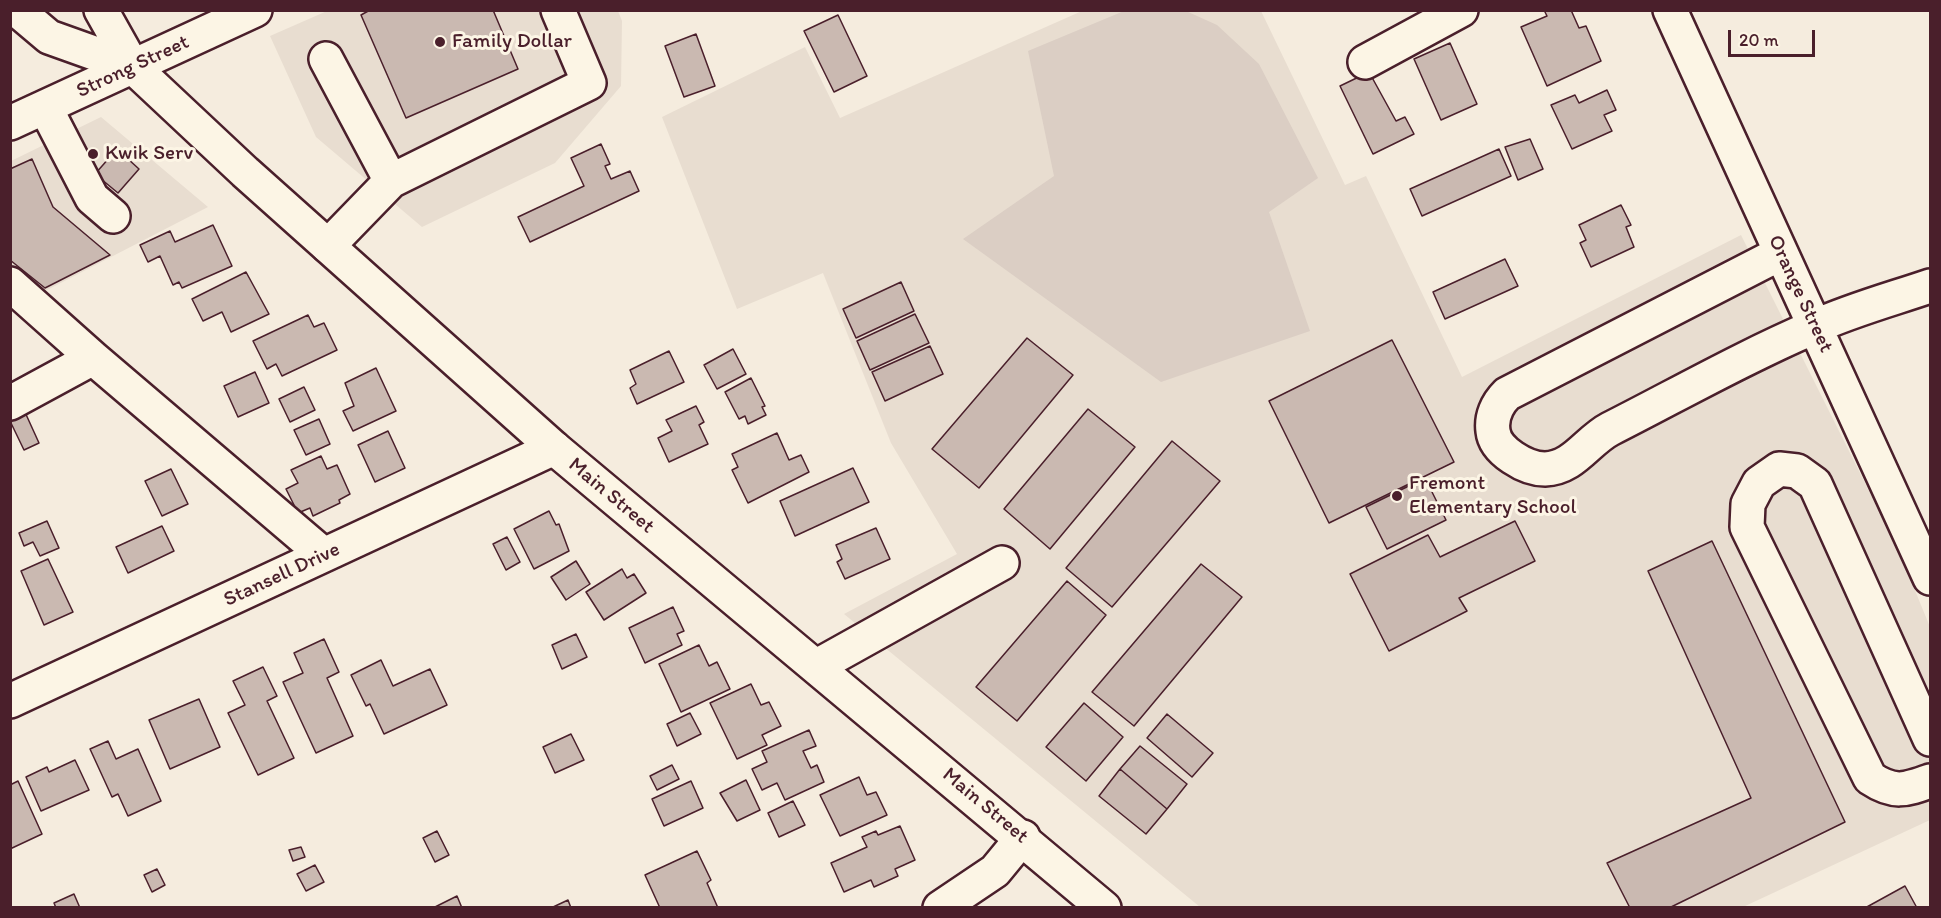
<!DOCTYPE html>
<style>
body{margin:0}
#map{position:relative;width:1941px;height:918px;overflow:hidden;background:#f5ecde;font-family:Itim,sans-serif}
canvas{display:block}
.frame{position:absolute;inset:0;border:12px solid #4a1f2b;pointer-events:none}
.scale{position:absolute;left:1728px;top:30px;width:87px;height:27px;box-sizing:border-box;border:3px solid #4a1f2b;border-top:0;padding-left:8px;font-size:18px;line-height:21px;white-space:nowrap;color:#4a1f2b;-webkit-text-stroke:4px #fcf5e5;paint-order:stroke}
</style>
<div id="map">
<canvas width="1941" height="918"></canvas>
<div class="frame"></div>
<div class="scale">20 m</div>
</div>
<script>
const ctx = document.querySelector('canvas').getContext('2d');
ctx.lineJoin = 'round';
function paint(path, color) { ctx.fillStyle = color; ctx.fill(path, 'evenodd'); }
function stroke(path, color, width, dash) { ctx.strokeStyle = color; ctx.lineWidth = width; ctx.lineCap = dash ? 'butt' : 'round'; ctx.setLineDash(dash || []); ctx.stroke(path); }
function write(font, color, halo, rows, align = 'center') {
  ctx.font = font + ' Itim,sans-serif'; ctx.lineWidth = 6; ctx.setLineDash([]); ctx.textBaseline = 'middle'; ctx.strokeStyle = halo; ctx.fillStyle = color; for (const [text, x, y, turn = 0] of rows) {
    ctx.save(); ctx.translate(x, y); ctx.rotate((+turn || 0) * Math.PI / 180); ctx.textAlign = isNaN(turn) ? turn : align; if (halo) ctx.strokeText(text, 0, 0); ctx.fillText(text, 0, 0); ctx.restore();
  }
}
paint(new Path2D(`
 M327 11H618L622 21 621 86 555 163 422 227 316 137 270 36Z
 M1082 11H1261L1345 185 1366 176 1462 377 1741 235 1898 549 1930 627V820L1743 907H1200L844 614 957 554 891 443 823 273 737 309 662 117 805 47 840 118Z
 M101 117 208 207 45 291 11 268V161Z`), '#e8ddd0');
paint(new Path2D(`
 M1124 11H1186L1217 25 1259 64 1318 178 1269 212 1310 331 1161 382 963 239 1054 176 1028 51Z`), '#dbcec4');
const building = new Path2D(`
 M370 10H493L518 69 406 118 361 15Z
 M1544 10H1571L1579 28 1586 26 1601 61 1547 86 1521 27 1547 16Z
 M838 15 867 76 834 92 804 31Z
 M696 34 715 86 684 97 665 46Z
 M1450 43 1477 104 1441 120 1414 59Z
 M1369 72 1396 121 1405 117 1414 134 1373 154 1340 86Z
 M1607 90 1616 110 1604 115 1612 131 1572 149 1551 105 1575 95 1579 103Z
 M1530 139 1543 169 1518 180 1505 147Z
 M601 144 610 164 605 166 611 179 630 171 639 191 530 242 518 217 584 186 571 158Z
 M117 149 139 169 118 193 95 174Z
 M1499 149 1511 176 1422 216 1410 189Z
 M32 159 53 207 110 255 45 288 10 260V169Z
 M1621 205 1631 225 1626 227 1634 247 1591 267 1580 243 1586 240 1579 225Z
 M213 225 232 266 182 288 179 282 173 285 160 256 148 262 140 245 170 231 175 242Z
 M1505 259 1518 286 1445 319 1433 292Z
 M246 272 269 314 231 332 222 312 203 321 192 299Z
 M901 282 914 311 856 338 843 309Z
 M915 314 929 343 870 370 857 341Z
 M308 315 314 327 324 323 337 350 282 376 276 364 267 369 253 341Z
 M1027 338 1073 375 979 488 932 449Z
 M1392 340 1454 462 1329 523 1269 401Z
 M930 346 943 374 885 401 872 372Z
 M733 349 746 374 717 389 704 365Z
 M669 351 684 382 637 404 630 388 636 384 630 370Z
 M376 368 396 411 353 431 343 411 354 406 345 383Z
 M255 372 269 403 238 417 224 386Z
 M751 378 765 406 762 407 766 415 748 424 745 416 739 419 725 392Z
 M304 387 315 410 290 422 279 399Z
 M696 406 704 422 699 425 708 444 669 462 658 438 672 431 666 420Z
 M1088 409 1135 447 1050 549 1004 509Z
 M24 410 39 443 24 450 10 421V416Z
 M319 419 330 444 306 455 294 430Z
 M388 431 405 468 375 482 358 445Z
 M777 433 789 460 801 455 809 472 748 503 732 470 738 467 732 454Z
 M1172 441 1220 481 1112 607 1066 568Z
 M321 456 327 469 337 465 350 494 339 500 340 503 313 516 310 508 298 513 286 489 298 483 291 470Z
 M853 468 869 502 795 536 780 501Z
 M171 469 188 504 162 516 145 481Z
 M1425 478 1446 520 1387 549 1366 507Z
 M549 511 556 525 559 524 569 551 534 569 514 529Z
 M47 521 59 548 40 556 33 542 24 546 19 533Z
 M1515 521 1535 561 1459 598 1467 611 1389 651 1350 574 1428 535 1440 557Z
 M162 526 174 551 128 573 116 547Z
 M876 528 890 559 845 579 837 562 842 559 836 545Z
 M507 537 520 562 506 570 493 544Z
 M1712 541 1845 822 1669 908H1630L1607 863 1751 798 1648 571Z
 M48 559 73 612 44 625 21 571Z
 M576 561 590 584 566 600 551 577Z
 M1201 564 1242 597 1134 726 1092 692Z
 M622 569 627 578 634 574 646 593 604 620 586 592Z
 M1067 581 1106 615 1017 721 976 687Z
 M673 607 684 631 677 634 682 645 645 663 629 628Z
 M576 634 587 657 562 669 552 645Z
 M324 639 339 672 327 678 353 736 316 753 283 682 303 673 294 653Z
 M699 645 709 666 717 662 730 689 681 712 659 664Z
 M381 660 393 686 430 669 447 705 384 734 370 704 366 706 351 675Z
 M263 667 277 696 267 701 294 758 258 775 228 713 245 705 233 681Z
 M751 684 761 705 769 702 781 726 762 735 767 745 737 759 710 703Z
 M199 699 220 747 170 769 149 720Z
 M1084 703 1123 737 1086 781 1046 747Z
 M690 713 701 734 677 746 667 724Z
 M1167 714 1213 753 1192 777 1147 738Z
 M809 730 816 746 803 751 811 768 817 765 824 782 785 800 777 783 762 790 752 769 767 762 762 751Z
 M571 734 584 760 555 773 543 747Z
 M108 741 116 759 138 749 161 801 128 816 118 794 112 797 90 749Z
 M1140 746 1187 784 1167 809 1120 769Z
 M75 760 89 790 41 811 26 777 47 767 49 772Z
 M672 765 679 779 657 790 650 776Z
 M1120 769 1167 809 1146 834 1099 796Z
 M859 777 867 795 876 792 887 815 840 836 820 795Z
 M746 780 760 810 737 821 720 793Z
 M18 781 42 834 10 849V785Z
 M691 781 703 808 664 826 652 799Z
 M793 801 805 825 779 837 768 813Z
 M900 826 915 860 895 869 898 876 874 887 871 880 844 892 831 863 867 847 862 837 876 831 878 835Z
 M437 831 449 855 435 862 423 838Z
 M301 847 305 857 293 861 289 850Z
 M697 851 711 880 707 883 718 908H660L645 875Z
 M315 865 324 882 306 891 297 874Z
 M157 869 165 885 152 892 144 875Z
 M1905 886 1917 908H1865Z
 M74 894 80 908H56L54 903Z
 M457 896 462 908H433Z
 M568 900 571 908H551Z`);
paint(building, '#cab9b1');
stroke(building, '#4a1f2b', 1.5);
const minor = new Path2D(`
 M1670 10 1930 578
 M326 59 391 181
 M1365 62 1461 10
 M45 107 92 198 113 216
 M10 123 255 10
 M328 246 391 181 589 83 558 10
 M1781 253 1507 394C1497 404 1491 417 1493 431 1495 451 1526 469 1545 469 1574 468 1587 441 1610 429 1677 395 1744 357 1814 327 1851 310 1892 299 1930 286
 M10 284 93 358 10 403
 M93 358 324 555
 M817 666 1002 563
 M10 701 554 448
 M1930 739 1815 484 1797 471 1779 469 1759 483 1748 504 1747 527 1870 778C1894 794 1905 790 1930 781
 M940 908 995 871 1023 837`);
const major = new Path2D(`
 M17 10 49 37 133 67
 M101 10 133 67 245 172 554 448 1104 908`);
stroke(minor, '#4a1f2b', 38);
stroke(major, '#4a1f2b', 38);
stroke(minor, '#fcf5e5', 33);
stroke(major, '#fcf5e5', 33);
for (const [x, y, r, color] of [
 [440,42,6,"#4a1f2b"],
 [93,154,6,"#4a1f2b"],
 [1397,496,6,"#4a1f2b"]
]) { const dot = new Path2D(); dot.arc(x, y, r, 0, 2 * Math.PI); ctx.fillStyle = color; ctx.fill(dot); stroke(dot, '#fcf5e5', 2); }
write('21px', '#4a1f2b', '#fcf5e5', [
 ["Family Dollar",452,42],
 ["Kwik Serv",105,154],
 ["Fremont",1409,484],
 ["Elementary School",1409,508]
], 'left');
write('21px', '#4a1f2b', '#fcf5e5', [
 ["Strong Street",133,67,-25],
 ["Orange Street",1800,294,65],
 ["Main Street",611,496,40],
 ["Stansell Drive",282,575,-25],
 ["Main Street",985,806,40]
]);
</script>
